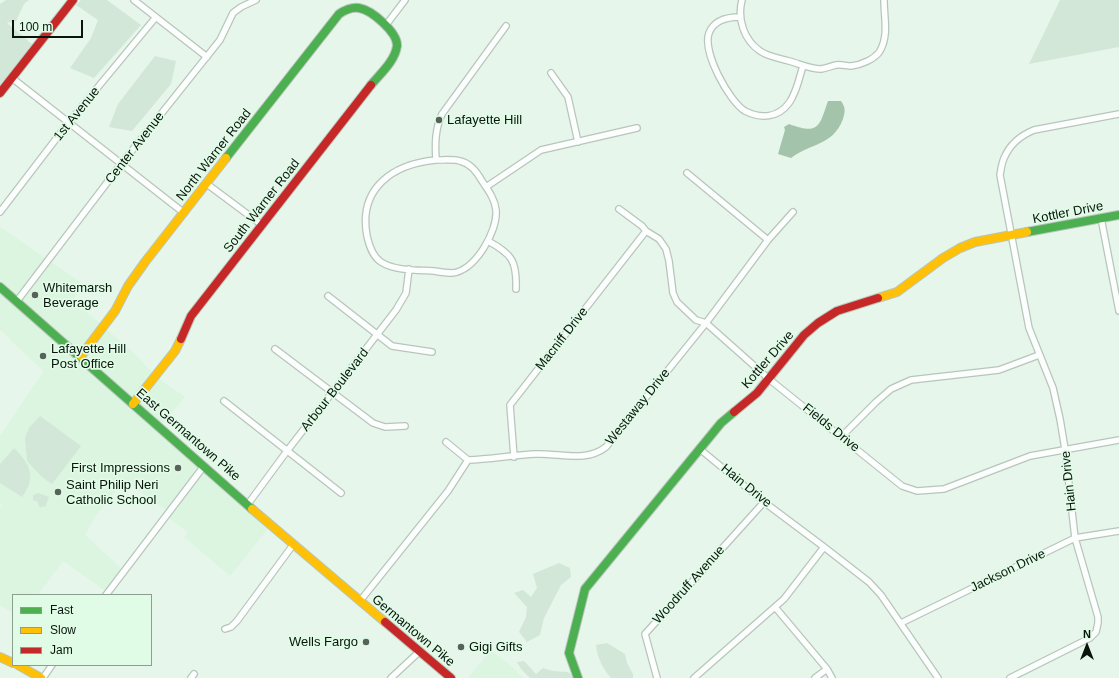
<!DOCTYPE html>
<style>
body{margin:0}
#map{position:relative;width:1119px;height:678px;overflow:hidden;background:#e6f6ea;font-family:Helvetica,sans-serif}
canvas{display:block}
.legend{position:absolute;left:12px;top:594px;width:140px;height:72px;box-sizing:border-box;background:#e0fce6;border:1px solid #8a9f8f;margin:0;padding:5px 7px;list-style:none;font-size:12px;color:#0a140d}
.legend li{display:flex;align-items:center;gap:8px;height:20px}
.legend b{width:20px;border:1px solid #8a9f8f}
.north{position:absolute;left:1067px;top:626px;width:40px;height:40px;-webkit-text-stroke:3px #e0fce6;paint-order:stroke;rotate:0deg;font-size:11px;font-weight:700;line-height:16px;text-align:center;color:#0a140d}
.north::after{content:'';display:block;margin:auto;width:14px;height:18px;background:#0a140d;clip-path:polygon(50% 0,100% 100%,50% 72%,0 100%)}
.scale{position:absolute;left:12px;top:20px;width:71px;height:18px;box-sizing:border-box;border:2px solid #0a140d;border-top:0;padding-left:5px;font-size:12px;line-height:14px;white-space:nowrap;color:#0a140d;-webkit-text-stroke:3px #e0fce6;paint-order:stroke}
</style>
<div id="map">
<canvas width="1119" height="678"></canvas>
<ul class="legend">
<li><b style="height:5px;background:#4caf50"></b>Fast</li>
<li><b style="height:5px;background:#ffc107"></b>Slow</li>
<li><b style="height:5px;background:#c62828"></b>Jam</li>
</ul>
<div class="north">N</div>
<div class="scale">100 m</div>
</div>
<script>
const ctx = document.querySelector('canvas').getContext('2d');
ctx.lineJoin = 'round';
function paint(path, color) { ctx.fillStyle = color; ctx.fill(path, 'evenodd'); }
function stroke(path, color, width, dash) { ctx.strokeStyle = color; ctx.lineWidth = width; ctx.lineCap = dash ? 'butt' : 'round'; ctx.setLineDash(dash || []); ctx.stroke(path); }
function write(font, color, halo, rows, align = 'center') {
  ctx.font = font + ' Helvetica,sans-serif'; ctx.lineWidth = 3.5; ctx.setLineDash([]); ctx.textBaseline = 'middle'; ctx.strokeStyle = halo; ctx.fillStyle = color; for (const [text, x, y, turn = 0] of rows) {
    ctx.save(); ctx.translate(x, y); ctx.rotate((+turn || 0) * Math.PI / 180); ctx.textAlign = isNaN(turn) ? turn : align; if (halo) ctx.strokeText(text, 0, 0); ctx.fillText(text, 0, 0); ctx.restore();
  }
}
paint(new Path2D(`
 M0 227 83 284 73 300 135 354 155 376 185 397 160 427 271 525 230 576 184 537 188 532 166 516 169 512 124 480 96 516 85 535 124 571 107 592 63 561 38 595H13V613L0 605V508L2 505 0 503V436L44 371 13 343 11 340 0 330Z
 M491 650 510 665 524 678H468Z`), '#dbf5e1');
paint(new Path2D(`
 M6 0H29L24 4 16 21 7 23 32 44 0 85V4Z
 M81 0H107L141 25 94 78 70 68 91 38 98 20 76 5Z
 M1060 0H1119V47L1029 64Z
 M155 56 176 61 171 84 132 131 109 127 118 104Z
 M40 416 81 446 52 484 42 477 27 461 25 438 29 428Z
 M14 448C30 464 37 477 22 497L0 483V464Z
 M38 493 49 497 45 507 43 506 41 508 39 506 38 502 33 500V495Z
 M559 563 570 568 571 577 561 585 544 618 540 635 527 642 519 632 526 617 527 607 514 593 523 590 531 597 537 588 533 574Z
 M607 643 625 654 627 663 633 674V678H611C603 669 597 657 596 645Z
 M524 661 536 674 543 668 553 671 568 672 576 678H530L521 669 517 662Z`), '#d2e7d7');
paint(new Path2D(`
 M828 101H841C846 108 845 112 843 119 833 146 810 143 791 158L778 154 785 130 784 127 789 124C819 135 819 127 828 101Z`), '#a4c3ab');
const street = new Path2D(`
 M134 0 207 57
 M742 0C737 19 744 40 760 51 769 57 779 58 789 61 800 64 810 69 821 69 827 68 831 66 836 65 841 64 846 66 851 66 861 65 875 59 880 51 889 35 884 18 884 0
 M740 17C727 17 714 20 709 33 702 52 729 101 745 111 761 119 778 118 789 103 797 92 799 78 803 66
 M386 25 405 0
 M551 73 568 97 578 142
 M12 78 184 213
 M436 160C444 160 453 159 460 161 470 163 477 172 482 181 488 190 495 199 496 210 498 231 475 271 452 273 446 273 440 272 434 271 418 270 395 271 381 262 372 256 369 245 367 236 358 188 393 164 436 160Z
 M436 160C435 144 435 129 442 114L506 26
 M687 173 768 240
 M207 184 262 225
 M486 187 541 150 637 128
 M619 209 642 226 646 231 659 239 666 249 669 261 673 293 677 302 696 320 706 323 769 379 902 486 917 491 944 489 1030 456 1119 440
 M0 212 69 122 156 17
 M1101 218 1119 311
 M488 241C512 254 517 261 516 289
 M328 296 392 346 432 352
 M17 301 122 163 220 40 233 13 241 7 256 0
 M275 349 373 423 385 427 405 426
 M224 401 341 493
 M842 436 876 402 891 389 911 380 999 370 1039 355
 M446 442 468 460
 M701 450 764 502 824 547 869 582 881 595 938 678
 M514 457 510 405 646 231
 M248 504 287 451 396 310 406 293 409 269
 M106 595 204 466
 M360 601 448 491 468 460C491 459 514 455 536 454 561 453 585 463 606 447L706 323 768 240 793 212
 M775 607 827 669 832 678
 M901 623 1075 538 1119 531
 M225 629 231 627 237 621 293 545
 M43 678 52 665
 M191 678 194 674
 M391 678 419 652
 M657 678 645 634 764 502
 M694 678 784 599 824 547
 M815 678 827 669
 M1010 678 1090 638 1096 632 1098 623V617L1075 538 1065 449 1060 419 1053 388 1029 328 1000 175C1001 169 1002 161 1005 156 1011 143 1022 135 1034 130L1119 114`);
const fast = new Path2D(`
 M226 158 339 14C345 10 352 7 359 8 372 10 398 33 397 46 395 61 380 74 371 85
 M1027 232 1119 215
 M0 287 252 509
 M578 678 569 653 585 589 721 423 734 412`);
const slow = new Path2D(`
 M878 298 897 292 943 258 960 248 975 242 1027 232
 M81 356 115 311 128 286 145 262 226 158
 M133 404 175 351 181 339
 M252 509 385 622
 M0 657 13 663
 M18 665 41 678`);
const jam = new Path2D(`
 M0 93 73 0
 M181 339 191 316 371 85
 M734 412 757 393 804 335 818 323 837 311 878 298
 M385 622 451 678`);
stroke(street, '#b8c5bc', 8);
stroke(fast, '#b8c5bc', 10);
stroke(slow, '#b8c5bc', 10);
stroke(jam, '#b8c5bc', 10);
stroke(street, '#fbfefc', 5.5);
stroke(fast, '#4caf50', 8);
stroke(slow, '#ffc107', 8);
stroke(jam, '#c62828', 8);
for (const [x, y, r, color] of [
 [439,120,4,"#57635a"],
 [35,295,4,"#57635a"],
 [43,356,4,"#57635a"],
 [178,468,4,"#57635a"],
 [58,492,4,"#57635a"],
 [366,642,4,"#57635a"],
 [461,647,4,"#57635a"]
]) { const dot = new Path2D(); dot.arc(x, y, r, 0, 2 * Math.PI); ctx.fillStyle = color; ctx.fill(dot); stroke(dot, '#e0fce6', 1.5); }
write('13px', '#0a140d', '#e0fce6', [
 ["1st Avenue",77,114,-51],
 ["Center Avenue",135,148,-52],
 ["North Warner Road",214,155,-52],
 ["South Warner Road",262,206,-52],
 ["Kottler Drive",1068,213,-11],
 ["Macniff Drive",562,339,-52],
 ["Kottler Drive",768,360,-49],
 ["Arbour Boulevard",335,390,-52],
 ["Westaway Drive",638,407,-51],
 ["Fields Drive",831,428,39],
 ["East Germantown Pike",188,435,41],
 ["Hain Drive",1069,481,-96],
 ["Hain Drive",746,486,39],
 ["Jackson Drive",1008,571,-26],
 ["Woodruff Avenue",689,585,-48],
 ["Germantown Pike",413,631,40]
]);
write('13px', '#0a140d', '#e0fce6', [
 ["Lafayette Hill",447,120],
 ["Whitemarsh",43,288],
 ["Beverage",43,303],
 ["Lafayette Hill",51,349],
 ["Post Office",51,364],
 ["First Impressions",170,468,"right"],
 ["Saint Philip Neri",66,485],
 ["Catholic School",66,500],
 ["Wells Fargo",358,642,"right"],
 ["Gigi Gifts",469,647]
], 'left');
</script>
